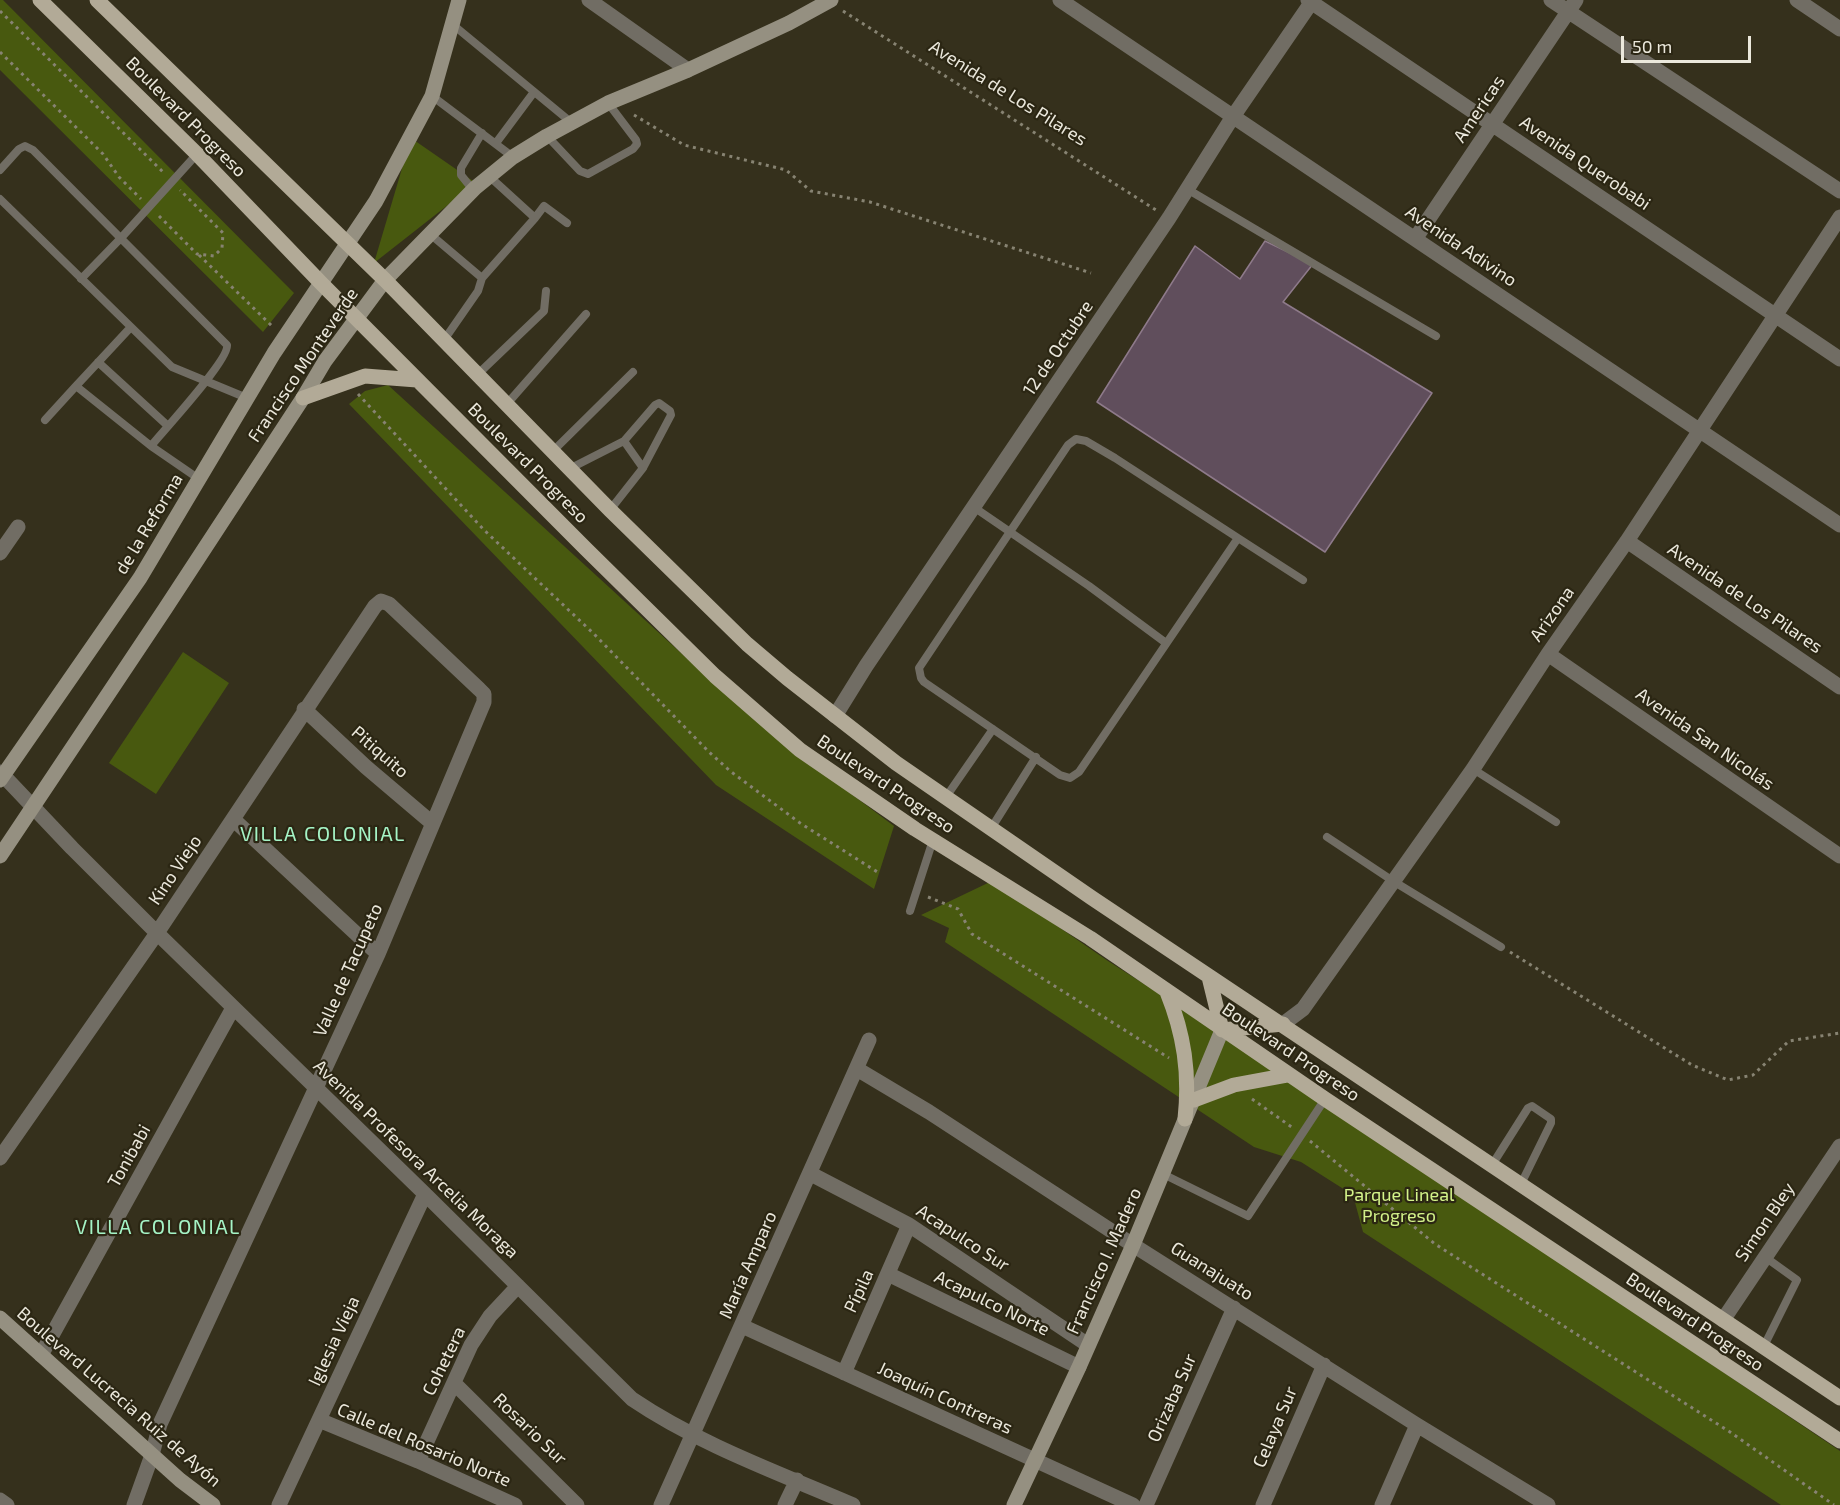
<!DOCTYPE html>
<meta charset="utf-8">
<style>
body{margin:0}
#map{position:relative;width:1840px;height:1505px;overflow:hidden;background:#35301c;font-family:"Exo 2",sans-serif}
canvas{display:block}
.scale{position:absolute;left:1621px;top:36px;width:130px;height:27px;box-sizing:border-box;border:3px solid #ebe8dc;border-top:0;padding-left:8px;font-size:18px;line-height:21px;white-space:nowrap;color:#ebe8dc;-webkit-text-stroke:4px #2b2613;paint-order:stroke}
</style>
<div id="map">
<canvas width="1840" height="1505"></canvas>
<div class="scale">50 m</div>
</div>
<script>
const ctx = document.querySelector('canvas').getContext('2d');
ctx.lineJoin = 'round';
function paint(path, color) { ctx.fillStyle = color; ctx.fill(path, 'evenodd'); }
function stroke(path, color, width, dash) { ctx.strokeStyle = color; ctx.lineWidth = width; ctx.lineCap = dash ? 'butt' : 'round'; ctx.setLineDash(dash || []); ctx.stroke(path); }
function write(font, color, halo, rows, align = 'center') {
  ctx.font = font + ' "Exo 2",sans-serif'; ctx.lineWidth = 4.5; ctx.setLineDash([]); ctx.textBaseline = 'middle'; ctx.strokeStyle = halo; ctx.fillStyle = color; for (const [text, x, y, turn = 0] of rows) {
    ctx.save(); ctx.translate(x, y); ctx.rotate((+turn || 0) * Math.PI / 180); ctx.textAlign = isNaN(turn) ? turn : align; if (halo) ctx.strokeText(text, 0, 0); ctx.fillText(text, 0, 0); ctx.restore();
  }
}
paint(new Path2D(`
 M0 0H3L294 293 263 332 0 70Z
 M411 138 476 183 374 263Z
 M388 385 716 685 806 760 894 826 874 889 716 785 349 404 365 391Z
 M183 652 229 683 156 794 109 763Z
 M992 881 1108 961 1219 1032 1840 1451V1505H1781L1363 1232 1353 1195 1301 1162 1254 1147 945 942 949 928 921 915Z`), '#48590f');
const building = new Path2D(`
 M1265 241 1313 264 1283 302 1432 393 1325 552 1097 402 1195 246 1240 279Z`);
paint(building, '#604e5c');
stroke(building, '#8e7a8a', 1.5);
stroke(new Path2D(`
 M0 11 163 172
 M843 11 1156 210
 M0 52 103 154 119 177 141 199
 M634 115 684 145 786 170 811 191 870 202 1091 273
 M159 216 197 254 214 256 222 248 223 233 180 190
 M199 255 274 328
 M358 394 484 530 594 634 709 752 730 771 800 823 879 873
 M928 897 958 909 972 934 1169 1058
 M1510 952 1692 1065 1728 1080 1753 1075 1789 1041 1840 1033
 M1252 1099 1293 1128
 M1310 1141 1435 1244 1730 1432 1834 1505`), '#878372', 3, [3, 4.5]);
stroke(new Path2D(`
 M452 24 572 123
 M432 96 513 157
 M547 136 580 171 588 174 633 149 637 144 636 140 608 103
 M496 143 534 92
 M0 170 19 149 25 146 33 150 227 345C230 359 163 431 151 446
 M1187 189 1436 336
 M473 190 461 175V168L482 133
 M0 199 172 367 247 398
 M535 218 544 206 567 223
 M430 234 482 278 535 218 490 177
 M81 279 121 238 197 154
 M130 328 76 386 151 446 199 479
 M444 340 478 291 482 278
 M98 362 168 426
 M477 375 544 311 546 291
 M506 405 586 314
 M45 420 76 386
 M1076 439 1086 441 1115 458 1238 538 1079 772 1070 778 1060 775 924 682 921 678 919 668 1068 445Z
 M624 441 643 468
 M552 452 633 372
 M569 469 624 441 655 405 659 403 670 411 671 415 643 468 610 510
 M975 508 1089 586 1166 643
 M1238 538 1303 580
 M1473 769 1556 822
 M946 797 993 729
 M992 827 1036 757
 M1327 837 1393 881 1501 947
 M910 911 933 840
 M1492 1165 1528 1108 1532 1106 1551 1119V1123L1521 1184
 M1163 1174 1248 1216 1325 1099
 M1763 1348 1797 1280 1765 1257`), '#716d64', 8);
stroke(new Path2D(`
 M589 0 688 70
 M1060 0 1840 525
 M1308 0 1840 359
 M1551 0 1840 191
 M1797 0 1840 29
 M1415 239 1576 0
 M1627 541 1840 687
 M0 553 18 527
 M1548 654 1840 856
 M304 709 366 767 432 823
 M835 716 866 666 1169 218 1232 118 1313 0
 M0 772 72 848 157 933 425 1194 632 1399C700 1445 779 1473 853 1505
 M233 819 378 954
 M1283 1024 1303 1009 1473 769 1548 654 1627 541 1840 217
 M857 1069 929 1112 1133 1245 1417 1425 1548 1505
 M0 1158 157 933 375 606 381 601 389 604 479 689 484 694V702L378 954 160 1424 152 1455 134 1505
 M811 1174 909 1225 1088 1345
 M888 1274 1079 1367
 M1723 1320 1840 1146
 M742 1326 1133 1505
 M41 1355 233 1008
 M844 1373 909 1225
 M454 1383 577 1505
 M319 1420 418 1461 515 1505
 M418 1461 471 1345 490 1316 518 1286
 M0 1500 7 1505
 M279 1505 425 1194
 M661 1505 869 1040
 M785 1505 797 1480
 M1146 1505 1234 1308
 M1263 1505 1324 1365
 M1382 1505 1417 1425`), '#716d64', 15);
stroke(new Path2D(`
 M0 780 140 578 274 353 376 201 432 96 459 0
 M0 856 165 609 303 398 325 361 385 280 475 188 513 157 547 136 608 103 688 70 789 23 831 0
 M0 1318 180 1480 213 1505
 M1014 1505 1079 1367 1133 1245 1222 1030`), '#959081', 15);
stroke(new Path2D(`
 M40 0 197 154 321 283 586 549 715 676 800 750 915 829 1090 938 1325 1099 1840 1441
 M97 0 385 280 610 510 747 644 787 678 896 763 1092 898 1840 1398
 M303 398 365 376 417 380
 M1209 977 1222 1030 1283 1024
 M1167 992C1184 1034 1190 1073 1185 1119
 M1194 1100 1234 1085 1288 1075`), '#b2aa97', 15);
write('18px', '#ebe8dc', '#2b2613', [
 ["Avenida de Los Pilares",1008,93,32],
 ["Americas",1479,109,-56],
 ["Boulevard Progreso",186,117,45],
 ["Avenida Querobabi",1585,163,34],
 ["Avenida Adivino",1461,246,34],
 ["12 de Octubre",1058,348,-56],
 ["Francisco Monteverde",303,365,-56],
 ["Boulevard Progreso",528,463,45],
 ["de la Reforma",149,524,-59],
 ["Avenida de Los Pilares",1745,598,34],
 ["Arizona",1552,614,-55],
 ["Avenida San Nicolás",1705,739,35],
 ["Pitiquito",380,752,41],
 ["Boulevard Progreso",886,784,34],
 ["Kino Viejo",175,870,-56],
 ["Valle de Tacupeto",348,970,-66],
 ["Boulevard Progreso",1291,1052,34],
 ["Tonibabi",129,1156,-61],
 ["Avenida Profesora Arcelia Moraga",416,1159,44],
 ["Simon Bley",1765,1222,-56],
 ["Acapulco Sur",963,1238,33],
 ["Francisco I. Madero",1104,1261,-66],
 ["María Amparo",748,1265,-66],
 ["Guanajuato",1212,1271,32],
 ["Pípila",859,1291,-65],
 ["Acapulco Norte",992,1303,26],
 ["Boulevard Progreso",1695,1322,34],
 ["Iglesia Vieja",334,1341,-65],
 ["Cohetera",444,1361,-64],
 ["Boulevard Lucrecia Ruiz de Ayón",119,1397,41],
 ["Joaquín Contreras",945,1398,25],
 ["Orizaba Sur",1172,1398,-66],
 ["Celaya Sur",1275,1427,-67],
 ["Rosario Sur",530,1429,44],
 ["Calle del Rosario Norte",424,1445,23]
]);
write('18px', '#d4f38a', '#2b2613', [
 ["Parque Lineal",1399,1195],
 ["Progreso",1399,1216]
]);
ctx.letterSpacing = '1.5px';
write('20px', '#a5f4c6', '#2b2613', [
 ["VILLA COLONIAL",323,834],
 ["VILLA COLONIAL",158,1227]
]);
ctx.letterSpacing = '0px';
</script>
